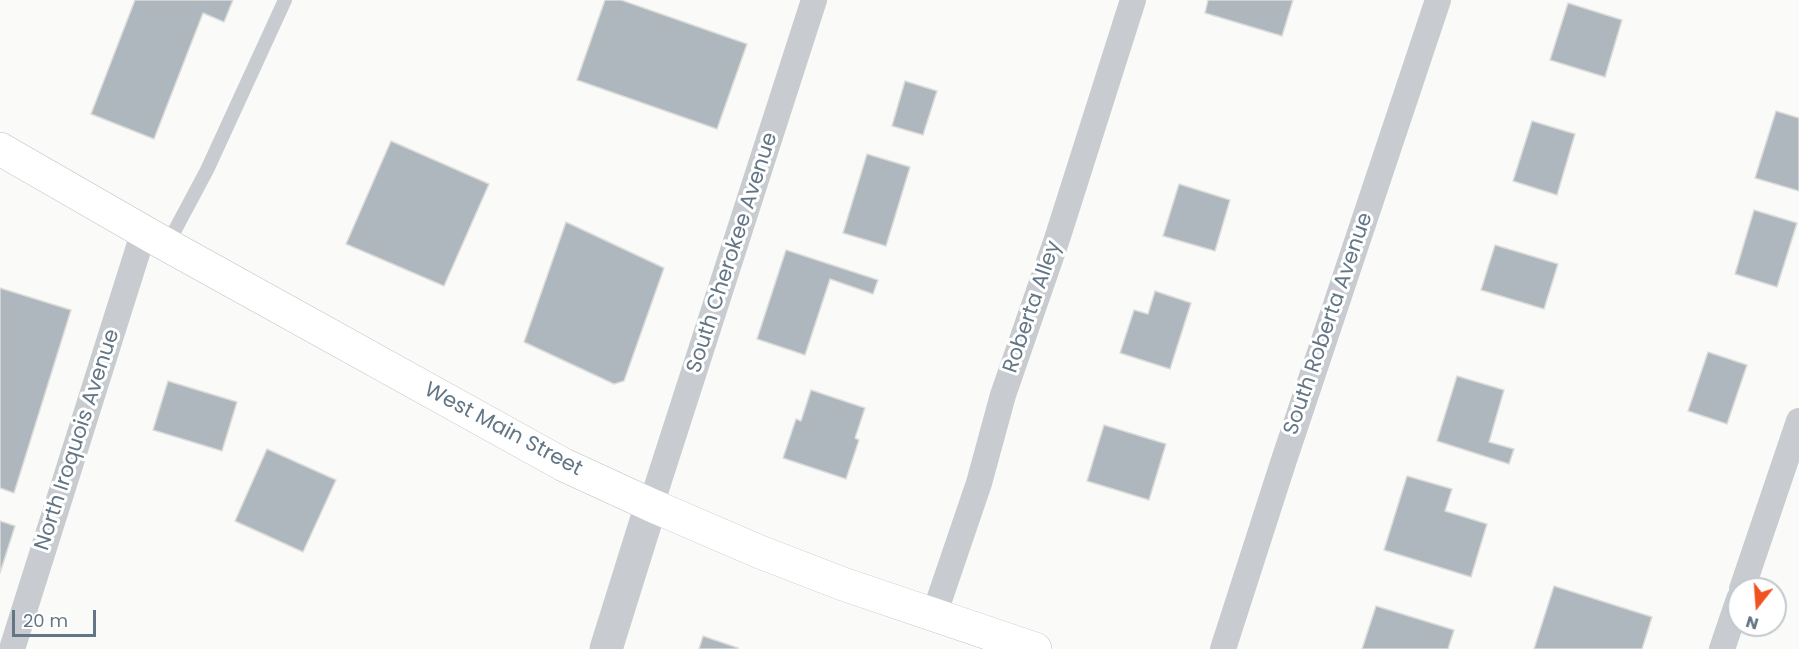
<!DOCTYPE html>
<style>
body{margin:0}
#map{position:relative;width:1799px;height:649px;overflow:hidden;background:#fafaf8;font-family:Poppins,sans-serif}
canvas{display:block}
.north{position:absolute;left:1727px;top:577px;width:60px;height:60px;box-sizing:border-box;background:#fff;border:2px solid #c1c8ce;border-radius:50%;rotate:197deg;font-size:16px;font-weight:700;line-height:24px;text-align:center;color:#637685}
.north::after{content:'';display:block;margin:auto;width:21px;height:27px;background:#f15221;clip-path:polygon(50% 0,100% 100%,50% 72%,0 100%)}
.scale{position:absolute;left:12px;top:610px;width:84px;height:27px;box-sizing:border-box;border:3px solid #637685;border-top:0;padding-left:8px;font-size:18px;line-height:21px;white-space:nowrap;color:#637685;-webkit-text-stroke:4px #fff;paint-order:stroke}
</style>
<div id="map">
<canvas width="1799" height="649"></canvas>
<div class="north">N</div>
<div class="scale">20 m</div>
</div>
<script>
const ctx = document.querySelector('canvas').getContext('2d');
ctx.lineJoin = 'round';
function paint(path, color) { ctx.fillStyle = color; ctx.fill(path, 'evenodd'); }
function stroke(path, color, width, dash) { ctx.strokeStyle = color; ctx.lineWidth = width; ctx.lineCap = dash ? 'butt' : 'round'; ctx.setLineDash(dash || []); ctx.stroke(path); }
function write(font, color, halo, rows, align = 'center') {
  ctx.font = font + ' Poppins,sans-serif'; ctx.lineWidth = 6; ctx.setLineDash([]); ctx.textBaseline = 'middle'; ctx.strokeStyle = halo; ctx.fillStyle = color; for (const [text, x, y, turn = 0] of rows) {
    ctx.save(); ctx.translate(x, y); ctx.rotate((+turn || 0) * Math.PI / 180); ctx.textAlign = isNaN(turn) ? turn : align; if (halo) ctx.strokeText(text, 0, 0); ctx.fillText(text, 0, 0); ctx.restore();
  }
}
const building = new Path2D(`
 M135 0H233L224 22 203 13 154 139 91 114Z
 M605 0H621L747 44 717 129 577 80Z
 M1208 0H1293L1282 36 1205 13Z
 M1568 3 1622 20 1605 77 1550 60Z
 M905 81 937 91 923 135 892 126Z
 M1776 111 1799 118V191L1755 178Z
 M1532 121 1575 134 1557 195 1513 181Z
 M391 141 489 184 444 286 346 244Z
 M867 154 910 167 886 246 843 233Z
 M1179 184 1230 200 1215 251 1163 236Z
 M1754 210 1797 223 1777 287 1735 274Z
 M566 222 664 268 624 381 614 384 524 342Z
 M1495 245 1558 264 1544 309 1481 290Z
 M786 250 878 280 873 294 830 279 805 355 757 339Z
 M0 288 71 310 14 493 0 488Z
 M1155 291 1191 303 1170 369 1120 353 1134 310 1148 314Z
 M1708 352 1747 365 1727 424 1688 411Z
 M1457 376 1504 390 1489 442 1514 449 1509 464 1437 441Z
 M168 381 237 402 222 451 153 430Z
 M811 390 865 408 855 438 859 440 846 479 783 458 796 419 801 421Z
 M1104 425 1166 444 1149 500 1087 481Z
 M267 449 336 480 303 552 235 521Z
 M1407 476 1452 489 1445 511 1487 524 1471 577 1384 550Z
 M0 521 15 526 0 573Z
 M1554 586 1652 617 1642 649H1534Z
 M1376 606 1454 630 1448 649H1362Z
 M703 636 738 648V649H699Z`);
paint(building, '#aeb7bd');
stroke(building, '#dcdcda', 1.5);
const primary = new Path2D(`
 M0 149 167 245 564 465 651 505 760 552 843 584 1035 649`);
stroke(primary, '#bbbfc3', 34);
stroke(new Path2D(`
 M167 245 207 170 285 0`), '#c8ccd0', 14);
stroke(new Path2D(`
 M651 505 814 0
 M1742 589 1799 421
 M934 615 979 483 1003 395 1057 239 1133 0
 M12 649 144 231
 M1223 649 1283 463 1438 0
 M1722 649 1739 599`), '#c8ccd0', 26);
stroke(new Path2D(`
 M606 649 651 505`), '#c8ccd0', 33);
stroke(primary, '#fff', 33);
write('21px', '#637685', '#fff', [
 ["South Cherokee Avenue",733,253,-72],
 ["Roberta Alley",1033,307,-71],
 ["South Roberta Avenue",1329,324,-71],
 ["West Main Street",503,430,28],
 ["North Iroquois Avenue",78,440,-72]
]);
</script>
